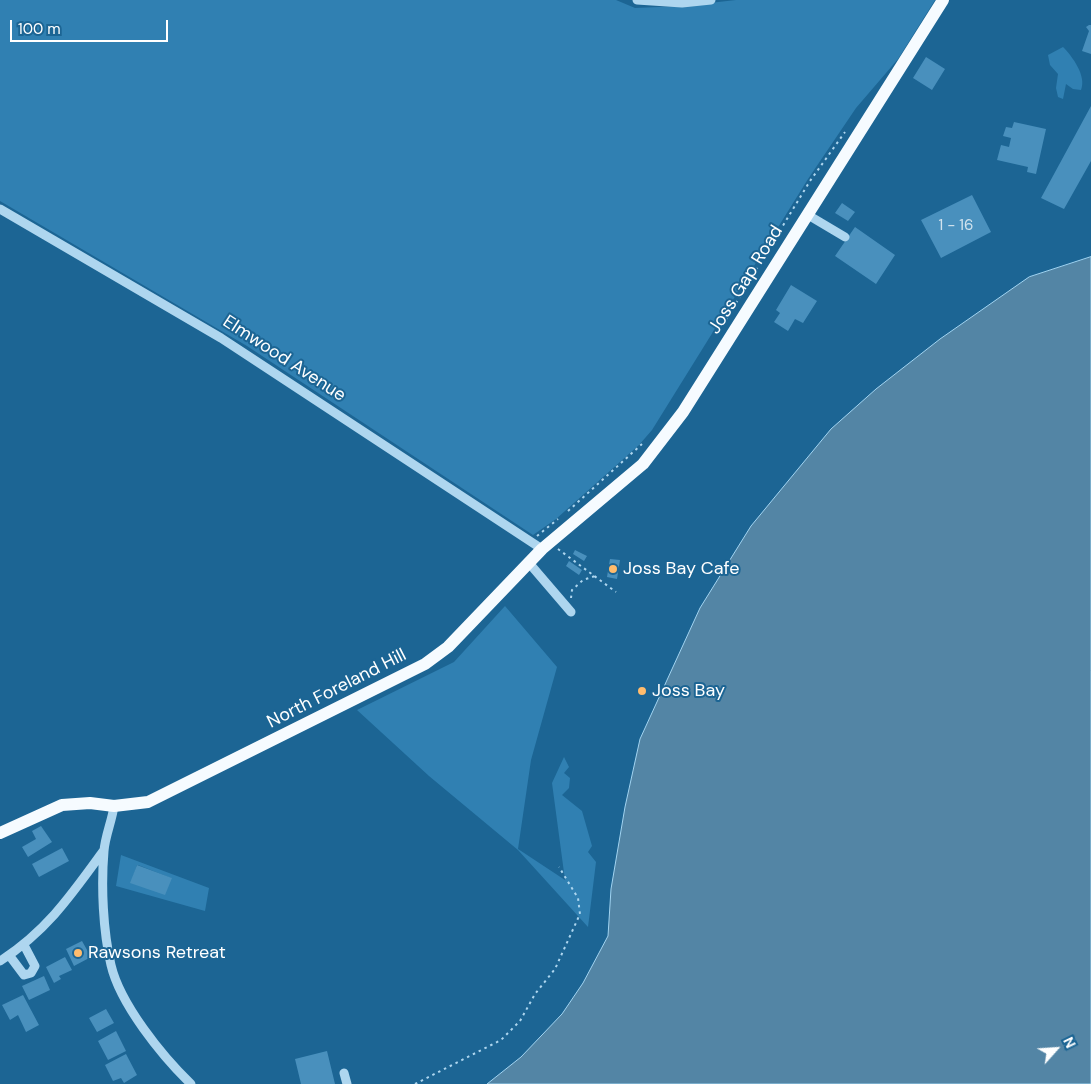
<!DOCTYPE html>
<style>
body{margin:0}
#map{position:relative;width:1091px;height:1084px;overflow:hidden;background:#1c6594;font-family:"DM Sans",sans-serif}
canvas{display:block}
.north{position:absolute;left:1031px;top:1024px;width:50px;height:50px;-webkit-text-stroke:4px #1c6594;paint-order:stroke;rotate:64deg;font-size:14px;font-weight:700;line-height:20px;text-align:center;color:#fff}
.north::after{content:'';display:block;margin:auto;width:18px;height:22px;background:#fff;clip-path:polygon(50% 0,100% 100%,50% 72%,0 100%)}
.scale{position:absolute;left:10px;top:20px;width:158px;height:22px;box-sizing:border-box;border:2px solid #fff;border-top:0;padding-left:6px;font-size:15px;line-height:18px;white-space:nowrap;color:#fff;-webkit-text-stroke:4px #1c6594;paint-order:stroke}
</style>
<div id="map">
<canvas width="1091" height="1084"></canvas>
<div class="north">N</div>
<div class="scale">100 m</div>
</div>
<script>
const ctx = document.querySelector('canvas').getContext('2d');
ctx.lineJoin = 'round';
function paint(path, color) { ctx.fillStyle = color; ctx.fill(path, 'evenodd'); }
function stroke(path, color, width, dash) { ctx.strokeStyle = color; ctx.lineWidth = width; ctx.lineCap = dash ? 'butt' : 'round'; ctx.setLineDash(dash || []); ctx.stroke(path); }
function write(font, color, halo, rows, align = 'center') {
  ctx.font = font + ' "DM Sans",sans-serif'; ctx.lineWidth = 4; ctx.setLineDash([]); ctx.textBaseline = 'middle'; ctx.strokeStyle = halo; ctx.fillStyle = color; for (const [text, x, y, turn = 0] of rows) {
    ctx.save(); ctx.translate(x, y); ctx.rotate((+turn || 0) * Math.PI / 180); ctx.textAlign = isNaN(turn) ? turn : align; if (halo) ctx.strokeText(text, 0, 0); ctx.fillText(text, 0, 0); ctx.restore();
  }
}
paint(new Path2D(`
 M0 0H616L635 8 683 6 736 0H935L898 59 856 108 808 179 652 430 639 445 556 519 533 535 247 346 0 201Z
 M1063 47C1072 56 1087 76 1081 90L1073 89 1066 84 1063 99 1058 97 1056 88 1058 74 1050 65 1048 55Z
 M505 606 557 667 531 760 518 849 565 880 552 783 564 757 569 767 564 773 570 778 569 788 562 795 582 811 592 846 588 852 596 862 588 927 518 850 429 776 357 710 454 662Z
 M121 855 209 888 205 911 116 886ZM137 865H138L171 878 131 883Z`), '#3080b2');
const water = new Path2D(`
 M1091 257V1084H487L521 1057 562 1014 583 983 608 936 611 889 625 807 640 739 700 608 751 526 831 429 876 389 940 339 1029 277Z`);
paint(water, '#5385a5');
stroke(water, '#a2d4f1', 1);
paint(new Path2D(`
 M1089 25H1091V54L1082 51 1089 31 1086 27Z
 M926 57 945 69 932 90 913 78Z
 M1091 106V161L1064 209 1041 198Z
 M1014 122 1046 129 1036 174 1027 172 1028 167 997 160 1001 145 1009 147 1011 138 1003 136 1006 127 1012 128Z
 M972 195 991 232 941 258 921 220Z
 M842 203 855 212 848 221 835 213Z
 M855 227 895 255 876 284 835 256Z
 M791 285 817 301 803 323 795 319 788 331 774 322 780 313 776 310Z
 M575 550 587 556 584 561 573 554Z
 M610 559 620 560 617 579 607 577Z
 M569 561 582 570 579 575 566 566Z
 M41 826 52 842 28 857 22 847 36 839 32 831Z
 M62 848 69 861 39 877 32 864Z
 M137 865 172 878 165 895 130 883Z
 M82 941 91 957 74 966 66 949Z
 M65 957 72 970 59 976 61 979 54 983 46 967Z
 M44 976 50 990 29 1000 22 986Z
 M23 995 39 1025 26 1032 18 1015 10 1020 2 1005Z
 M106 1009 114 1023 97 1032 89 1018Z
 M116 1031 126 1051 108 1060 98 1041Z
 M327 1051 335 1084H301L295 1059Z
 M126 1054 137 1075 124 1083 121 1078 113 1081 105 1065Z`), '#4990bd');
stroke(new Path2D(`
 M719 331 810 181 845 132
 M568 511 642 444
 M537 536 558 519
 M558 549 616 592
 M571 598 572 590 583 580 595 576
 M415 1084 501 1040 520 1021 535 994 555 969 580 914 578 898 559 867`), '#aed6ef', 2, [2.5, 4]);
stroke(new Path2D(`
 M637 0 682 3 711 0
 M0 209 221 338 542 549
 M808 215 845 237
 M529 563 571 612
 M114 806C112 821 105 836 104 851 101 886 103 931 111 965 120 1004 162 1056 191 1084
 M9 955 24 975 31 973 35 966 24 945
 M0 961C47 931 72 894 104 850
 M344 1073 347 1084`), '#aed6ef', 9);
stroke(new Path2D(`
 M0 833 62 805 90 803 114 806 148 802 425 664 448 647 542 549 643 464 683 412 943 0`), '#f6fbff', 12);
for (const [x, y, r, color] of [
 [613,569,5,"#ffbc6d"],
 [642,691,5,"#ffbc6d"],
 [78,953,5,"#ffbc6d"]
]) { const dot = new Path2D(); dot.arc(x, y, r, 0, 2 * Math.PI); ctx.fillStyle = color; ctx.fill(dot); stroke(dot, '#1c6594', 2); }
write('15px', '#d2e3ee', null, [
 ["1 - 16",956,226]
]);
write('18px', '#fff', '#1c6594', [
 ["Joss Gap Road",746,280,-58],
 ["Elmwood Avenue",284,359,33],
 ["North Foreland Hill",337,689,-27]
]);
write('18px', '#fff', '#1c6594', [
 ["Joss Bay Cafe",623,569],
 ["Joss Bay",652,691],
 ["Rawsons Retreat",88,953]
], 'left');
</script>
